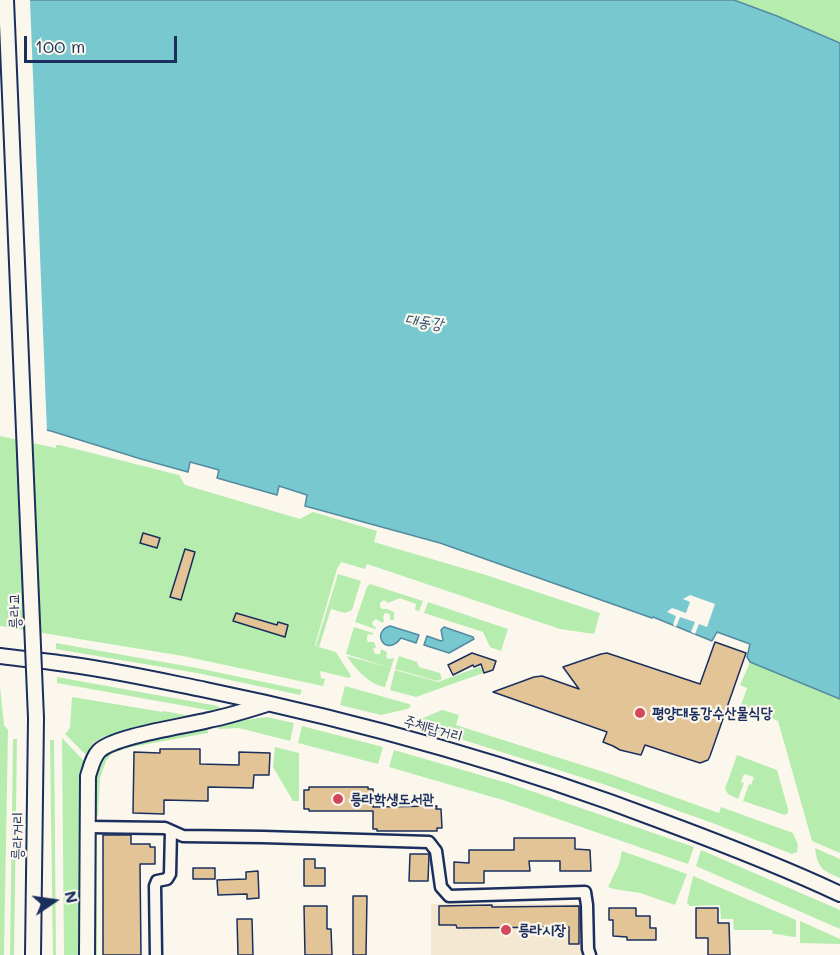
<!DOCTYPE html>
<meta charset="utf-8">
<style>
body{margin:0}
#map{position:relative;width:840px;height:955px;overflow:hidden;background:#fbf7ec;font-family:Mali,sans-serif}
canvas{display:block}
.north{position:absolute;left:24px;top:871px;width:60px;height:60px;-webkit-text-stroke:4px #fbf7ec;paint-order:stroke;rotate:77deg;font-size:16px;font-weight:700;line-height:24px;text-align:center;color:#1b2f5e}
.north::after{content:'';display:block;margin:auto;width:21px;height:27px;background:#1b2f5e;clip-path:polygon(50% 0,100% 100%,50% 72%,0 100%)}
.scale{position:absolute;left:24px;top:36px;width:153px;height:27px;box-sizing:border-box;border:3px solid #1b2f5e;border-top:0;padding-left:8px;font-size:18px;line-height:21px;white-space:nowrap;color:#1b2f5e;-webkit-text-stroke:4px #fbf7ec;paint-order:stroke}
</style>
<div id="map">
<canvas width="840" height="955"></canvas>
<div class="north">N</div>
<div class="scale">100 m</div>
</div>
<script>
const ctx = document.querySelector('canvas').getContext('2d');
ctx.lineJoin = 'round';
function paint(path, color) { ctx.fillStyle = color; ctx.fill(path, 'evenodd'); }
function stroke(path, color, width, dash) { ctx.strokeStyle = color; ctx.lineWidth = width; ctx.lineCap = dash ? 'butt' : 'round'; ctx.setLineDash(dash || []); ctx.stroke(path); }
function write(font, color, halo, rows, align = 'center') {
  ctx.font = font + ' Mali,"Poor Story",sans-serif'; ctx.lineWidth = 4.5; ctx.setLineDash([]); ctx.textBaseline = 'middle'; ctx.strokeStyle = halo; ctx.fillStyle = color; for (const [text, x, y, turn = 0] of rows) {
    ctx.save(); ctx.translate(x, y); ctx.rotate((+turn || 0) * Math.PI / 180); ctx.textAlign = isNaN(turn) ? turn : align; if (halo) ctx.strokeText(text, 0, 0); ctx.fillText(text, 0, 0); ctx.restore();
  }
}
paint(new Path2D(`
 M431 904H581L582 955H431Z`), '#f4e8d2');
paint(new Path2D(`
 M734 0H840V43L777 16Z
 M0 436 56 448V445H60L179 475 185 485 300 519 313 512 377 531 374 542 486 575 600 613 594 634 560 629 367 564 365 569 341 562 337 569 315 645 318 647 316 645 338 574 361 581 352 610 345 613 331 609 319 647 336 652 351 676 349 678 320 671 321 678 325 679 323 686 183 656 0 626Z
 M370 584 423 601 419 611 415 610 416 604 400 598 388 603 384 600 380 603V607L382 609H387L394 612V620H390V614L385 613 383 617 384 621 382 623 376 619 372 622 373 626 376 627 375 629 355 622 367 587Z
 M428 602 508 629 501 651 490 647 483 632 424 613Z
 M354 627 373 633V635L369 634 367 636V640L368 642H374L376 647 373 649 375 654H380L381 649 387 652 386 657 388 659 394 658 391 668 346 654Z
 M56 643 197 668 302 690 300 695 197 673 56 649Z
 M347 656 391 668 385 687C371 686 354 668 347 656Z
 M399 656 417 662 419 667 440 673 442 679 437 681 395 669Z
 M750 662 840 699V853L812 841 778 721 741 705 747 688 740 685Z
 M479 667 481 668 483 673 416 697 390 690 395 670 438 682Z
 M57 677 218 706 220 709 219 712 57 683Z
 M345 686 409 704 411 705 410 707 407 709 381 715 340 705Z
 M0 687 4 725 8 730 4 955H0Z
 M72 697 163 712V711L197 717 103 737 93 743 87 756 65 734 70 728Z
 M442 710 459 715 456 725 610 774 719 813 721 807 793 833 798 845 797 852 792 854 715 824 606 785 419 726V721L421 719Z
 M267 717 294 723 290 741 239 728 219 729 216 727 245 720Z
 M302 726 383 747 378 764 298 743Z
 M207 727 208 733 131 747 112 753 106 761 100 778 98 817C91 812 93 799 94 791 95 780 96 764 104 755 116 740 186 731 207 727Z
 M62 738 85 762 80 789V955H64Z
 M13 739H17L14 955H10Z
 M50 740H54L56 955H53Z
 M275 747 299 753V801H293L273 767Z
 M394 750 511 784 694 847 688 864 506 801 389 767Z
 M737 755 777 770 788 809V813L785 815 743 801 749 784 751 785 754 777 744 774 741 782 744 783 738 799 728 794 725 789Z
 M94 835H97V955H94Z
 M815 848 840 859V878C822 870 818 869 815 848Z
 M701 850 840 910V929L696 866Z
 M622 851 687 874 675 905 640 893 614 889 608 887 619 864Z
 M693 876 796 920V937C788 937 782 934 773 934L772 930H734L733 919H721L720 905 690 906 687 903Z
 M800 921 840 939V944L800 943Z`), '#b6edaf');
const water = new Path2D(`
 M0 0H734L777 16 840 43V699L750 662 747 657 750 644 717 632 712 641 653 617 652 618 440 543 305 506 307 495 279 486 277 495 217 478 219 470 190 462 188 472 141 459 51 431 0 420Z
 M390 626 419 635 416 643 401 638C386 658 370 632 390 626Z
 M444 627 473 637 474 639 449 653 424 645 427 636 441 641 443 640 441 630Z`);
paint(water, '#78c9cf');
stroke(water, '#538ba2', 1.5);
paint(new Path2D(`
 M0 0H30L47 433 0 423Z
 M690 595 715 604 707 627 699 624 695 634 691 632 695 622 680 617 676 627 673 625 676 616 667 612 672 608 686 613 690 602 683 599Z`), '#fbf7ec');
const building = new Path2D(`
 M143 533 160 538 157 548 140 543Z
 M185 549 195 552 181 600 170 597Z
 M236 613 277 625 278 622 288 625 285 637 233 621Z
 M715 642 746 653 710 756 708 760 700 763 645 745 641 755 620 750 613 746 603 742 607 732 493 692 534 677 542 676 579 689 563 667 601 654 607 653 700 684Z
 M472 653 496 661 493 670 484 673 481 664 474 667 473 665 453 675 448 665Z
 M160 749H200V764L239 765V752L270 753 269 775H254L253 788 208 787V801L164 800V814L133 813 134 752 160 753Z
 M309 787H368V789H373V807L437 806 436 809H441L442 828H437V831H377V829H373V811H309V809H304V790H309Z
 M103 835H131V844H150V847H155V864H140L141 955H103Z
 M514 838H575V849L590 850 591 871H560V861H529L530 871H484V883H454V862L469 863V850H514Z
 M410 854H429L428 881H409Z
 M304 859H315V868H325V886H304Z
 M193 868H215V879H193Z
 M258 871 259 898 247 899V894L218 895 217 880 246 879V872Z
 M353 896H367L366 955H353Z
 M492 905V907L579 906V944H569V927L457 928 456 925H439V906Z
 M304 906H327V929H331L332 955H305Z
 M609 908H636V916H650V928H656V940H627V937L613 936V920H609Z
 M696 908H718V923H729L730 955H708V938H696Z
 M237 919H252L253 955H238Z`);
paint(building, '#e3c496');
stroke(building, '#1b2f5e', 1.5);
const street = new Path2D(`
 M87 827 165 828 183 836 263 837 429 842 436 851 441 887 449 896 585 892 587 905 588 949 590 955
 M156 955 155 886 157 881 167 879 170 874 171 831`);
const secondary = new Path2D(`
 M0 656C20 659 39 660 59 663 108 669 157 680 206 690 362 722 515 765 664 822 723 844 783 867 840 894
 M33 955 36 718
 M87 955 88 776C91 767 93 757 99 751 114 736 186 726 209 720 229 716 248 710 267 704`);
stroke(street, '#1b2f5e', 15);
stroke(secondary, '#1b2f5e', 18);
stroke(street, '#fbf7ec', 10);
stroke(secondary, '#fbf7ec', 14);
const secondaryBridge = new Path2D(`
 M6 0 36 718`);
stroke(secondaryBridge, '#1b2f5e', 18, []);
stroke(secondaryBridge, '#fbf7ec', 14);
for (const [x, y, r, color] of [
 [640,713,6,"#d1495b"],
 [338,799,6,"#d1495b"],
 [506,930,6,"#d1495b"]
]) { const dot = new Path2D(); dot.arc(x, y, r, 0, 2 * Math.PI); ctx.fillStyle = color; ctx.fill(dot); stroke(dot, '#fbf7ec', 2); }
write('15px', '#1b2f5e', '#fbf7ec', [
 ["릉라교",15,611,-92],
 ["주체탑거리",433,729,16],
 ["릉라거리",18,836,-89]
]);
write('bold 15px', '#1b2f5e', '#fbf7ec', [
 ["평양대동강수산물식당",652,713],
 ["릉라학생도서관",350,799],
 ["릉라시장",518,930]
], 'left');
write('italic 16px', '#32567a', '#fbf7ec', [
 ["대동강",424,322,8]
]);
</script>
